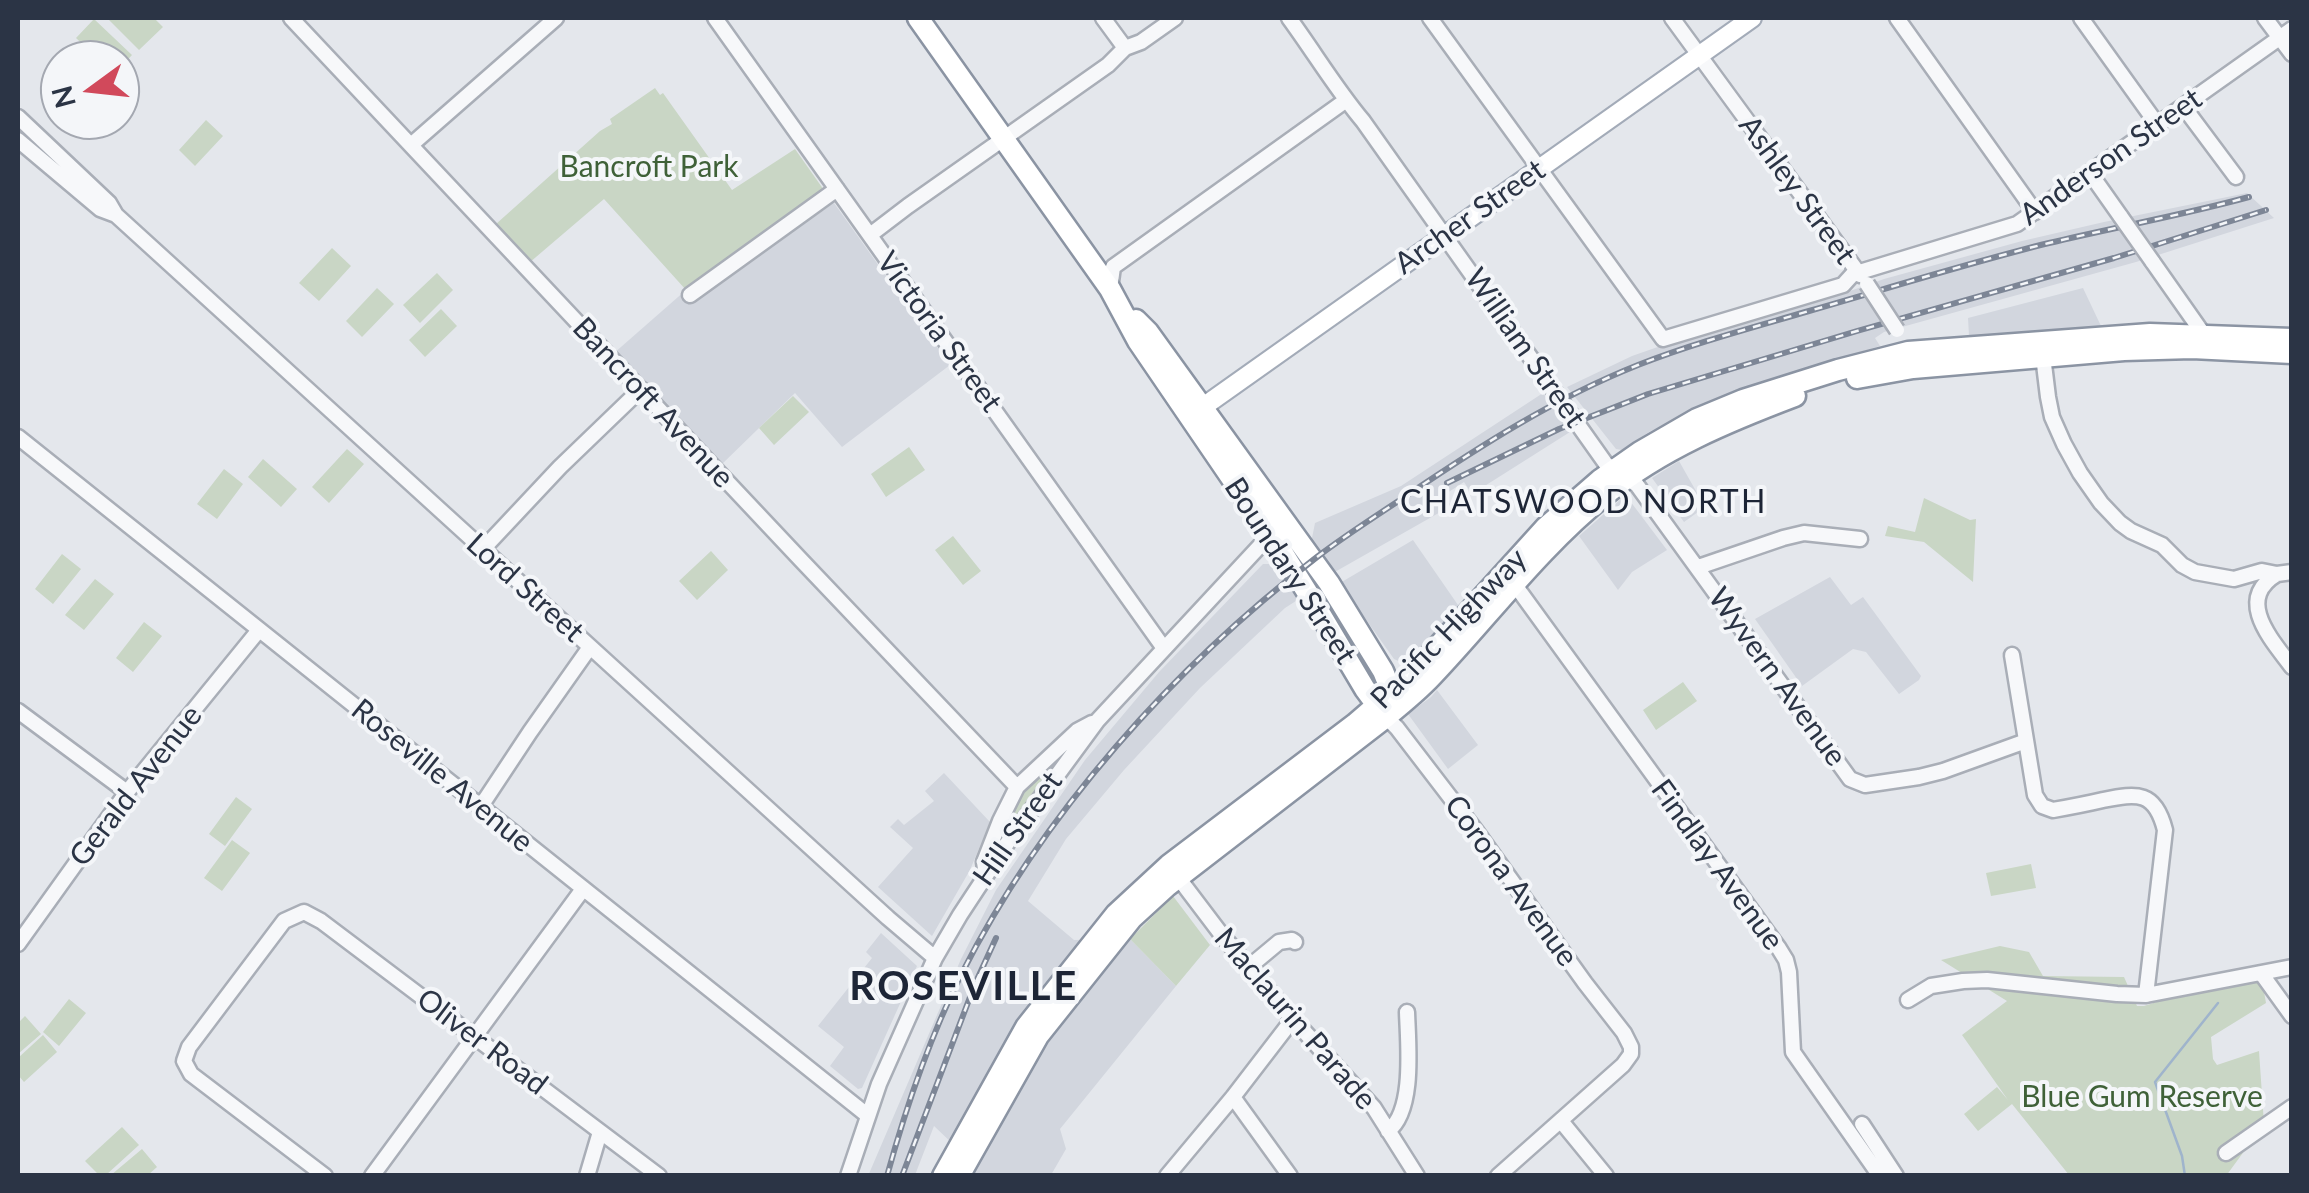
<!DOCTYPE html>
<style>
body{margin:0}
#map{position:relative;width:2309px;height:1193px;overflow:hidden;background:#e4e7ec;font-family:Lato,sans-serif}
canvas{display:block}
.frame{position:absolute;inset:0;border:20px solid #2b3445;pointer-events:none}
.north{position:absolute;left:40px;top:40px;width:100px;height:100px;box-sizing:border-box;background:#f4f6f9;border:2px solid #a4a8b1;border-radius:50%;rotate:255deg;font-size:28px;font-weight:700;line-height:40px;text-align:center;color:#2b3445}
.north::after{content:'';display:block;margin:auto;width:35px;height:45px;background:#d1495b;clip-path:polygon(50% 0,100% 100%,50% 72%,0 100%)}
</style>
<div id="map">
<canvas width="2309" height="1193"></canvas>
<div class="frame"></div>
<div class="north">N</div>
</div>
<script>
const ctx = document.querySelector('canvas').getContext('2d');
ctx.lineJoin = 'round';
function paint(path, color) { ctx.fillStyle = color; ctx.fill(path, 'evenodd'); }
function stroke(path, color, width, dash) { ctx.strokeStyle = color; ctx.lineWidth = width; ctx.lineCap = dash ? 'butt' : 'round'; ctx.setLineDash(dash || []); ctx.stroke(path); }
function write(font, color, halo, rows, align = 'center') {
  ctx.font = font + ' Lato,sans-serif'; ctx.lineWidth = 8; ctx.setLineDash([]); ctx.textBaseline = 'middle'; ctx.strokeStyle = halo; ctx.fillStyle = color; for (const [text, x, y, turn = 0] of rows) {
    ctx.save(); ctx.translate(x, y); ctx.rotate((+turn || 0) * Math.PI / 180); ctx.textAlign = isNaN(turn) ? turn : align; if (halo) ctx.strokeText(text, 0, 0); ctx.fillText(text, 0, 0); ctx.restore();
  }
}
paint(new Path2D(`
 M2247 193 2274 218 2136 262 1884 332 1875 338 1880 346 1731 392 1649 432 1622 450 1616 449 1567 387 1632 356 1672 342 1853 290 1884 279 2022 241 2104 222Z
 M834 203 950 365 842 447 795 393 720 466 650 388 613 354 686 290 692 299Z
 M2083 288 2101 326 1969 336 1968 318Z
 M1543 393 1570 432 1472 494 1464 482 1444 495 1451 506 1333 573 1311 543 1315 523 1401 486Z
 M1679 461 1705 507 1684 522 1652 478Z
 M1627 497 1667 550 1632 572 1618 590 1579 536 1621 499Z
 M1413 540 1458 605 1410 660 1405 664 1394 659 1340 583Z
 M1263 564H1272L1299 599 1285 608 1200 688 1124 770 1066 839 1028 901 1074 940 1130 939 1176 986 1060 1129 1066 1149 1051 1175H972L976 1166 934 1126 915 1175 868 1176 961 959 996 890 1085 760 1159 672Z
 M1830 577 1851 605 1863 597 1921 676 1919 680 1899 694 1866 652 1853 649 1802 686 1755 619Z
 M1437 690 1478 745 1448 769 1408 714 1431 697Z
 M944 773 990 822 970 870 932 936 878 887 913 848 890 827 898 819 904 825 934 801 925 791Z
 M881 933 917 966 862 1088 858 1089 830 1066 844 1047 818 1026 872 958 866 952Z`), '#d2d6de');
paint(new Path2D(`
 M107 18H154L163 27 139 50Z
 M94 19 132 55 120 68V60H99L76 38Z
 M655 88 660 95 663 93 732 190 795 149 826 193 686 290 604 199 529 263 496 224 600 131 612 124 610 119Z
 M206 120 223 136 195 166 179 150Z
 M332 248 351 266 319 301 299 283Z
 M437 273 453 290 420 323 403 305Z
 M377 288 394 304 362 337 346 321Z
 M441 309 457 326 425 357 409 340Z
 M793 396 809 412 774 445 759 428Z
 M909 447 925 470 886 497 871 474Z
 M347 449 364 464 329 503 312 487Z
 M263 459 297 489 281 507 248 477Z
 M224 469 243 484 217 519 197 504Z
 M1924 498 1970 520 1976 519 1973 582 1924 542 1885 536 1888 526 1915 532Z
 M953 536 981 571 963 585 935 550Z
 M711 551 728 570 697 600 679 581Z
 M62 554 81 569 53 604 35 589Z
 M95 579 114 594 84 630 65 615Z
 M144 622 162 636 133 672 116 658Z
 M1683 682 1697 701 1656 730 1643 710Z
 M1080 733 988 864 1016 800 1024 787Z
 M236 797 252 809 225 846 209 834Z
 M232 840 250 853 222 891 204 878Z
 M2031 864 2036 888 1991 896 1986 873Z
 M1173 896 1210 945 1176 986 1130 939Z
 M2000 946 2029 952 2043 976 2124 977 2137 1006H2144L2260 969 2266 1003 2211 1037 2213 1059 2217 1065 2259 1051 2264 1124 2226 1176 2069 1175 2012 1104 1978 1131 1964 1114 1997 1087 2008 1100 1962 1035 2007 1001 1941 960Z
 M69 999 86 1013 59 1046 43 1032Z
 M25 1016 41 1034 18 1054V1023Z
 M43 1035 57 1052 24 1082 18 1075V1058Z
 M122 1127 139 1145 106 1175H99L85 1161Z
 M142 1149 157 1167 148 1175H111Z`), '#c9d6c5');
stroke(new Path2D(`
 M2185 1176 2182 1156 2155 1082 2218 1003`), '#9fb4cc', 2.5);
const minor = new Path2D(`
 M291 18 801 560 1017 787
 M715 18 1163 647
 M1103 18 1125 48
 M1289 18C1314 52 1336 89 1363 121L1606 464 1637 485 1850 779 1865 785 1919 777 1943 771 2026 741
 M1430 18 1663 339 1843 285 1853 274 2017 224 2292 29
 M1672 18 1860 275
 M1897 18 2035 212
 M2081 18 2157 124
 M2265 18 2292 54
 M2183 106 2236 177
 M18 117 109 203 116 215 888 918 935 958
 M18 140 100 209 116 215
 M411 145 556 18
 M2090 173 2121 217
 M870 235 908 206 1108 65 1125 48 1141 42 1175 18
 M2152 261 2204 335
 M1110 289 1113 267 1345 101
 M690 295 837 189
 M2043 356 2048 397 2052 417 2064 444 2080 473 2101 503 2120 523 2131 531 2162 545 2182 565 2195 572 2234 579 2262 571 2277 574 2292 572
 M18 437 867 1115
 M483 549 560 467 641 389
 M1698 567 1783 538 1804 533 1860 539
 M2277 574C2234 600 2272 640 2292 667
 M1510 578 1778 947 1786 960 1789 972 1793 1052 1880 1176
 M2012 655 2035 795 2042 806 2053 810C2070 807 2086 804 2103 800 2138 793 2155 791 2165 830L2146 995
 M18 711 127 792
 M1386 717 1397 728 1476 831 1585 983 1624 1033 1631 1047V1054L1623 1065 1498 1176
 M481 806 530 732 590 647
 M1174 872 1221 934 1293 1019 1374 1108 1417 1176
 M986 875 984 862 1000 821 1017 787 1077 731 1092 723
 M18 944 127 792 259 630
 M1249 967 1279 942 1292 940 1295 942
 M2261 973 2292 1016
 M1908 1000 1931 986 1963 981 1987 980 2117 994 2146 995 2292 967
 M1233 1097 1290 1176
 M1561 1121 1606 1176
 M1862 1124 1896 1176
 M1388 1131C1415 1111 1408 1044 1407 1012
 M2226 1153 2292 1107
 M325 1176 191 1074 184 1061 189 1047 284 921 304 912 321 921 659 1176
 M372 1176 583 889
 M587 1176 600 1132
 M848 1176 879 1084 935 958 960 915 1008 842 1097 721 1270 535
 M1167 1176 1233 1097 1293 1019`);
const major = new Path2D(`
 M1193 414 1752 18`);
const highway = new Path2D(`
 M918 18 1110 289 1138 341 1284 555 1312 600 1365 689 1385 716
 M1136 320 1148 332 1329 583 1383 671 1392 693 1390 701
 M1857 378 1913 368 2124 350 2192 348 2292 353
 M943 1176 1026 1027 1116 914 1169 865 1355 724 1413 674 1546 527 1600 480 1640 452 1697 419 1743 400 1838 370 1908 352 2150 334 2292 339
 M959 1176 1038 1036 1132 918 1167 886 1386 717C1402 704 1418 691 1432 676 1489 616 1540 547 1606 494 1661 449 1729 421 1795 396`);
stroke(minor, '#a9aeb7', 19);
stroke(major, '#a3abb8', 22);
stroke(highway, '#8b94a3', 25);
stroke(minor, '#f7f8fa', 14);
stroke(major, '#fff', 18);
stroke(highway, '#fff', 20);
const rail = new Path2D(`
 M1447 483 1559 429 1648 394 1857 331 2114 258 2266 210
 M887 1176C906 1107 929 1039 961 975 1042 814 1175 666 1317 557 1346 535 1376 516 1406 496 1480 446 1555 398 1638 365 1694 343 1751 328 1809 311 1889 288 1968 263 2049 243 2116 227 2183 215 2249 197
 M902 1176 975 984 996 938`);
stroke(rail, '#7d8696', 6);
stroke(rail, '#f4f6f9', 2.5, [8]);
const minorBridge = new Path2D(`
 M2121 217 2152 261
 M1867 284 1897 330`);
stroke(minorBridge, '#a9aeb7', 19, []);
stroke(minorBridge, '#f7f8fa', 14);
write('30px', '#2b3445', '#f4f6f9', [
 ["Anderson Street",2111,157,-35],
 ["Ashley Street",1797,190,54],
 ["Archer Street",1470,217,-35],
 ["Victoria Street",939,332,54],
 ["William Street",1525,348,55],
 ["Bancroft Avenue",653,403,47],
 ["Boundary Street",1290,571,57],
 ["Lord Street",525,588,42],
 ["Pacific Highway",1449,629,-46],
 ["Wyvern Avenue",1777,677,54],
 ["Roseville Avenue",442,776,39],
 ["Gerald Avenue",136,786,-52],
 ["Hill Street",1018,829,-55],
 ["Findlay Avenue",1717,865,54],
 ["Corona Avenue",1511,881,54],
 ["Maclaurin Parade",1295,1019,49],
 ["Oliver Road",482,1042,37]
]);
write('30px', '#3f6138', '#f4f6f9', [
 ["Bancroft Park",649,167],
 ["Blue Gum Reserve",2142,1097]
]);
ctx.letterSpacing = '2.5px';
write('32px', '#1d2536', '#f4f6f9', [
 ["CHATSWOOD NORTH",1584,503]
]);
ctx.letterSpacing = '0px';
ctx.letterSpacing = '2.5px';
write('bold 40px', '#1d2536', '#f4f6f9', [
 ["ROSEVILLE",964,987]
]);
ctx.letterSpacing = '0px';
</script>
